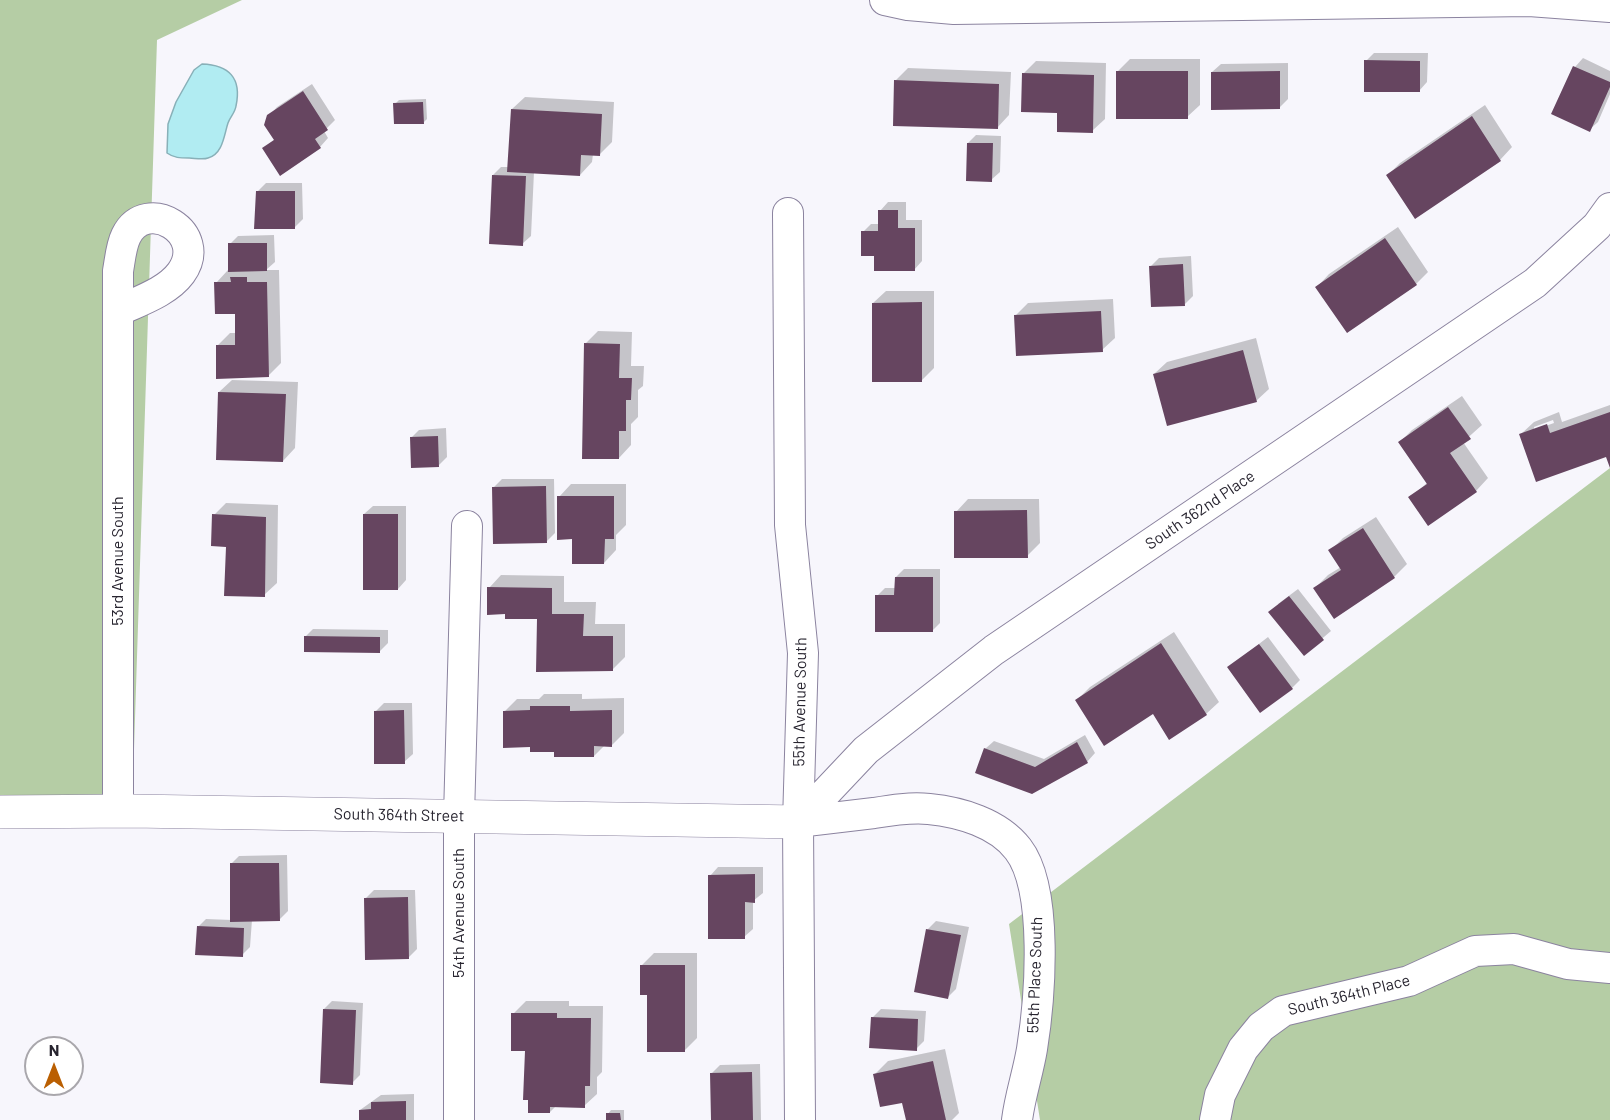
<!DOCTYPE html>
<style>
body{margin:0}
#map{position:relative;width:1610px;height:1120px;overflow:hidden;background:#f7f6fc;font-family:Barlow,sans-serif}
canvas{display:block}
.north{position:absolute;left:24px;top:1036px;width:60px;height:60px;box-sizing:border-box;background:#fff;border:2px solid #a9a7ac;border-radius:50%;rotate:0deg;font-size:16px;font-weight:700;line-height:24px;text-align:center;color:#27242f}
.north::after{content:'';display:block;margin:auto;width:21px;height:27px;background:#ba5f02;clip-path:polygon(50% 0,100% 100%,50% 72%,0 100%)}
</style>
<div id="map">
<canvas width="1610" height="1120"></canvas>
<div class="north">N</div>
</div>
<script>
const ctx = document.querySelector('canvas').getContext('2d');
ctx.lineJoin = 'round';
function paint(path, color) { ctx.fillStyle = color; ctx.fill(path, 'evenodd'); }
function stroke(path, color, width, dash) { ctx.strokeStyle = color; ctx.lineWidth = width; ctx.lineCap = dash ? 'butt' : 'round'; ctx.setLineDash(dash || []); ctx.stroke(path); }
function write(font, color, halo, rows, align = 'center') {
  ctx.font = font + ' Barlow,sans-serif'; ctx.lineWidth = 6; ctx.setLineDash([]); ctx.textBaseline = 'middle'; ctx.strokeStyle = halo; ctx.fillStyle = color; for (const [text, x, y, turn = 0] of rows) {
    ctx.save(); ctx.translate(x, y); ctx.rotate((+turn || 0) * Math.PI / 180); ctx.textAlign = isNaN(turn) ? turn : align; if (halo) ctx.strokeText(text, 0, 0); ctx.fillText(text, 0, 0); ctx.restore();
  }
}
paint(new Path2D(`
 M0 0H242L157 40 132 811 0 812Z
 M1610 468V1120H1040L1009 924Z`), '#b5cda5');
const water = new Path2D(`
 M202 64C229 65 242 78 236 106 235 113 230 117 228 123 224 135 223 154 208 158 203 160 194 158 189 158 180 158 174 158 167 153L168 124 176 102 194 70Z`);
paint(water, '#b1ecf2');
stroke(water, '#88b0b8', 1.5);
paint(new Path2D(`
 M1374 53H1428L1427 82 1419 91 1366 61Z
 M1583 58 1610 71V94L1598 122 1589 130 1553 113 1575 67Z
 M1130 59H1200V105L1187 117 1118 71Z
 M1036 61 1106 63 1105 119 1092 131 1059 111 1023 74Z
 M1288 63V99L1279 108 1212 72 1221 64Z
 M908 68 1011 72 1009 115 997 128 895 81Z
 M312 84 335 120 324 131 328 138 320 147 281 173 264 148 275 139 269 116 277 107Z
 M525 97 614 102 612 142 599 155 593 154 592 162 580 175 534 172 531 236 522 244 493 175 501 167H509L512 109Z
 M426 99 427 119 423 123 395 104 399 100Z
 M1485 105 1512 147 1500 160 1388 175 1400 163Z
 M976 135 1001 136 1000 172 991 180 968 143Z
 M266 183H302L303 219 295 227 258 191Z
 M888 202H906V220H922V261L914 270 863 232 871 224H880V211Z
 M1398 227 1428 272 1416 284 1317 287 1329 274Z
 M274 235 275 262 266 270H279L281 363 268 376 217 346 230 333H236V312L216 283 228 270 230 244 238 236Z
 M1191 256 1193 296 1185 304 1151 266 1159 258Z
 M886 291H934V368L922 380 873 303Z
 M1113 299 1115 338 1102 350 1016 315 1028 303Z
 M598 331 632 332 631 366H644L643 386 638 390V417L631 424V445L619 458 586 343Z
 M1256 338 1269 389 1256 401 1154 374 1167 362Z
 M232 380 298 382 295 448 283 461 219 392Z
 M1462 396 1482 425 1463 442 1488 478 1476 491 1410 498 1428 482 1400 442 1412 430Z
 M1610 405V465L1607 455 1521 434 1534 422 1559 412 1562 422ZM1553 420 1554 423 1534 430V427Z
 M446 428 447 457 439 465 411 438 419 430Z
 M502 479H554L555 533 547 541 493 488Z
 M571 484H626V525L616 535V550L604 563 574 538 559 497Z
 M968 499H1039L1040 543 1027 556 956 512Z
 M226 503 278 505 277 583 264 595 227 546 214 515Z
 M373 506H406V580L398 589 364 514Z
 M1376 517 1407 564 1394 577 1334 617 1315 588 1328 575 1341 567 1330 551 1343 538Z
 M904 569H940V623L932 631 877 596 885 588H896V577Z
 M501 575 564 576V602H596L595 624H625V657L612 670 539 618 507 613 489 588Z
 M1298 589 1331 631 1304 654 1278 604Z
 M313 629 388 630V643L379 652 305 637Z
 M1174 632 1219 702 1206 714 1153 712 1077 700 1090 687Z
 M1268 637 1300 680 1292 688 1229 667Z
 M544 694H582V699L624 698V733L612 745H605L594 756 532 746 505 711 517 699H539Z
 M384 703H412L413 754 404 762 376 711Z
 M1085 735 1095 753 1087 762 1032 792 985 749 994 741 1044 759Z
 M287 855 288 911 280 919 252 920 250 947 242 955 198 927 206 919 232 920 231 864 239 856Z
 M718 867H763V893L753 901V929L744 937 710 876Z
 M374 890H415L417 949 408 958 366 898Z
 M936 921 969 927 956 989 948 997 928 929Z
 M654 953H697V1038L684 1051 641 966Z
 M332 1001 363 1003 360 1075 352 1083 324 1009Z
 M526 1001H569V1006H603L602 1072 597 1077V1094L584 1106H556L550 1112 513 1014Z
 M881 1009 926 1011 924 1041 916 1049 872 1018Z
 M945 1049 959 1113 952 1120H907L903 1101 875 1074 888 1061Z
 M760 1064 761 1120H712V1073L720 1065Z
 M414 1094V1120H360V1110L381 1095Z
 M611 1110H624V1120H608V1114Z`), '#0003');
paint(new Path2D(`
 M1364 60 1420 61V92H1364Z
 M1573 66 1610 82V87L1590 132 1551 114Z
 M1116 71H1188V119H1116Z
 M1280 71V109L1211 110V72Z
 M1022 73 1094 75 1093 133 1057 132V113L1021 112Z
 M894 80 999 84 998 129 893 126Z
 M303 91 328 130 315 139 321 148 280 176 262 148 274 140 264 125 267 115Z
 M423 102 424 124H394L393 103Z
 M511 109 602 114 600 156 581 155 580 176 507 172Z
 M1472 116 1501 161 1415 219 1386 175Z
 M967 143H993L992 182 966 181Z
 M492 175 526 176 523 246 489 244Z
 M256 191H295V229H254Z
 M878 210H898V228H915V271H874V256H861V231H878Z
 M1385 238 1417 285 1347 333 1315 287Z
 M228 243H267V271L228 272Z
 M1183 264 1185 306 1151 307 1149 266Z
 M230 277H247V282H267L269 377 216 379V345H235V314H215L214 282H231Z
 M922 302V382H872V303Z
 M1101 311 1103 352 1016 356 1014 315Z
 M584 343 620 344 619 378H632L631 400H626V431H619V459H582Z
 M1243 350 1257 402 1167 426 1153 374Z
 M218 392 286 394 283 462 216 460Z
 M1448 407 1471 439 1450 453 1477 492 1428 526 1408 497 1427 484 1398 442Z
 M1610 412V468L1606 457 1536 482 1519 434 1547 424 1550 433Z
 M438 436 439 467 411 468 410 437Z
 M546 486 547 543 493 544 492 487Z
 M557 496H614V539H605L604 564H572V539L557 540Z
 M1027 510 1028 558H954V511Z
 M212 514 266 517 265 597 224 596 226 547 211 546Z
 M363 514H398V590H363Z
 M1363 528 1395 578 1334 619 1313 588 1341 570 1328 550Z
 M895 577H933V632H875V595H894Z
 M487 587 552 588V614H584L583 636H613V671L536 672 537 619H505V614L487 615Z
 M1289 596 1324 640 1304 656 1268 612Z
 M304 636 380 637V653L304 652Z
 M1161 643 1207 715 1169 740 1153 714 1104 746 1075 700Z
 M1259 644 1293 689 1260 713 1227 667Z
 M530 706H570V711L612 710V747L594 746V757H554V752H530V747L503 748V711L530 710Z
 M404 710 405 764H374V711Z
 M1077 742 1088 763 1032 794 975 773 984 748 1035 767Z
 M230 863H279L280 921 230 922Z
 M755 874V903L745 902V939H708V875Z
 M408 897 409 959 365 960 364 898Z
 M197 926 244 928 243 957 195 955Z
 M926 929 961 935 948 999 914 992Z
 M640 965H685V1052H647V995H640Z
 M323 1009 356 1010 353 1085 320 1083Z
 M511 1013H557V1018H591L590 1086H585V1108L550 1107V1113H528V1100H523L525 1051H511Z
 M871 1017 918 1019 917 1051 869 1048Z
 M933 1061 946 1120H906L902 1103 880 1107 873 1074Z
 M752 1072 753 1120H711L710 1073Z
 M406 1101V1120H359V1110L371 1109V1102Z
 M606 1113H620L621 1120H606Z`), '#664560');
const minor = new Path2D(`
 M885 0 908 5 954 9 1529 1 1610 7
 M788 213 790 525 803 653 798 822 800 1120
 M118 811V271C120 260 121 246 126 236 146 195 210 233 181 273 167 292 139 301 118 311
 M798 822 866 750 994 650 1535 283 1597 226 1610 208
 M798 822C823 819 849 816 874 813 892 810 911 807 929 809 960 812 998 823 1018 849 1049 889 1040 999 1032 1049 1028 1073 1020 1096 1017 1120
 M459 1120V816L467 526
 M1215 1120 1220 1095 1243 1049 1261 1027 1283 1011 1409 981 1475 951 1514 949 1568 964 1610 968`);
const tertiary = new Path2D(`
 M0 812 132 811 798 822`);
stroke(minor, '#8b839f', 32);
stroke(tertiary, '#8b839f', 34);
stroke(minor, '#fff', 30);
stroke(tertiary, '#fff', 33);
write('16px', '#27242f', '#fff', [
 ["South 362nd Place",1200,510,-34],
 ["53rd Avenue South",118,561,-90],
 ["55th Avenue South",800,702,-89],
 ["South 364th Street",399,815,1],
 ["54th Avenue South",459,913,-90],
 ["55th Place South",1035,975,-88],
 ["South 364th Place",1349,995,-14]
]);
</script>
